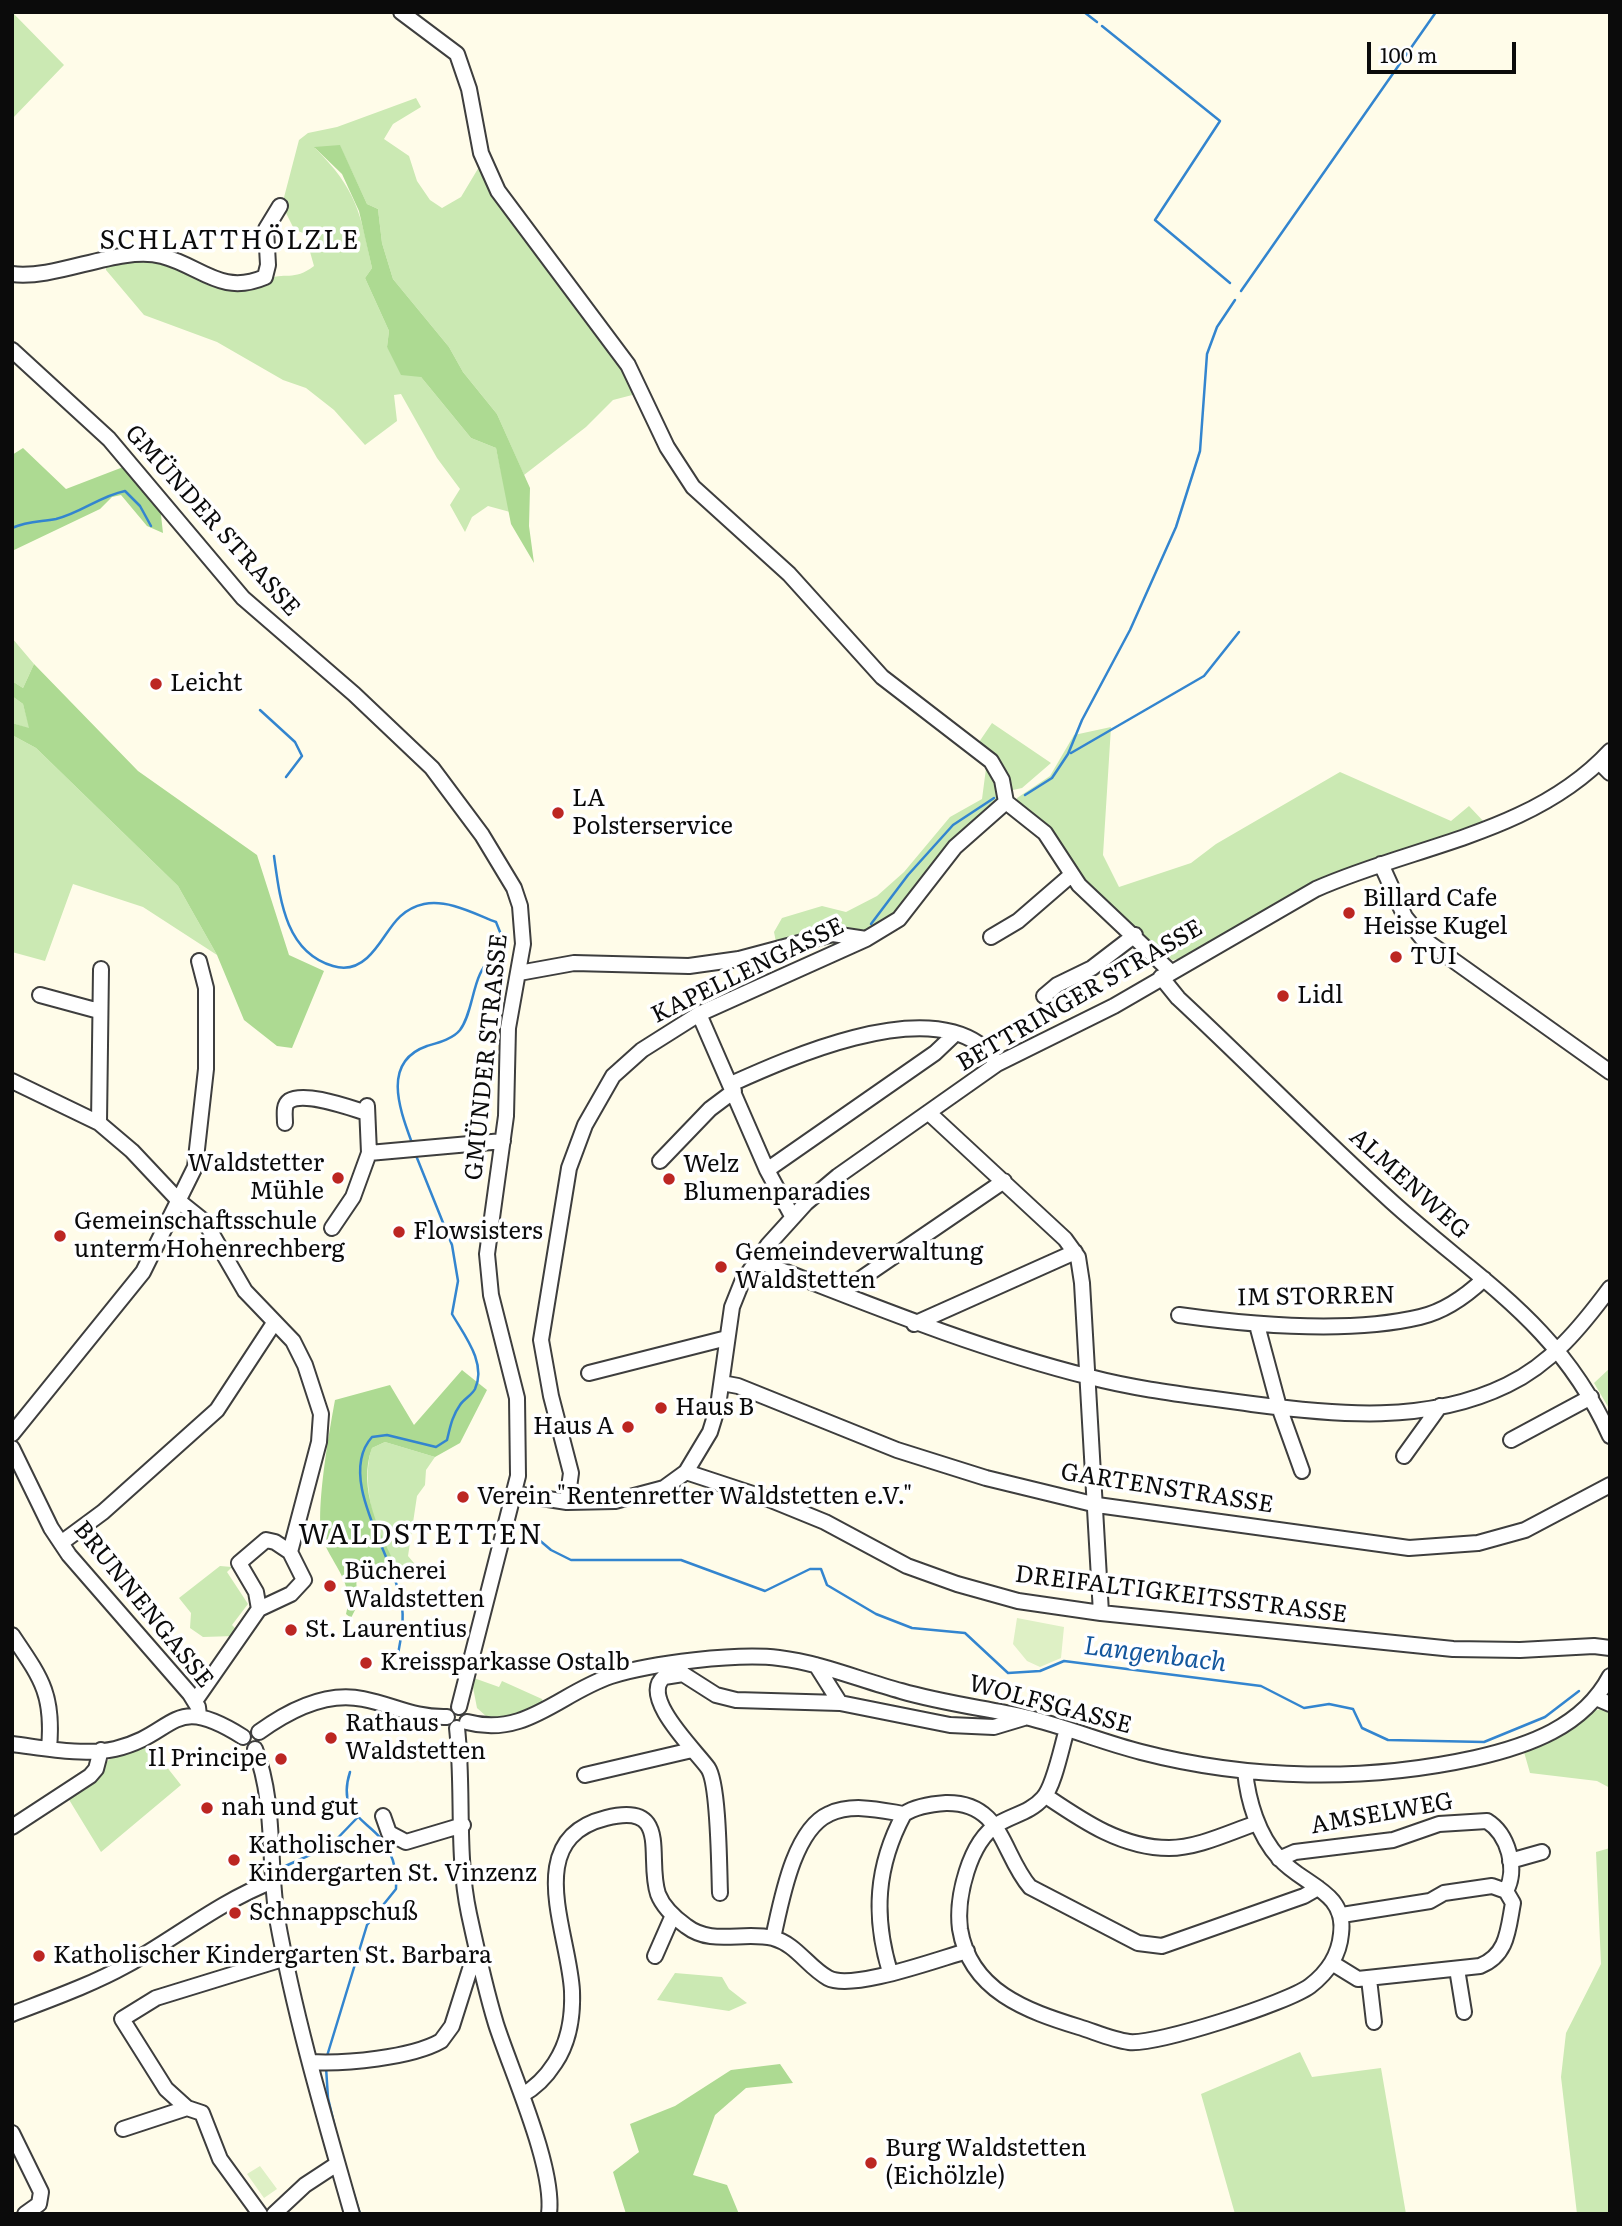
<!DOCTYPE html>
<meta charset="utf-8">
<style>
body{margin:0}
#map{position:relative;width:1622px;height:2226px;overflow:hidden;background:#fffce9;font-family:Literata,serif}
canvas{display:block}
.frame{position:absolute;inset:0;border:14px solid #0b0b0b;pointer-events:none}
.scale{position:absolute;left:1367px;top:42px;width:149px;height:32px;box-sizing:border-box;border:4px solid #0b0b0b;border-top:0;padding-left:9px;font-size:21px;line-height:24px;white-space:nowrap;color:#0b0b0b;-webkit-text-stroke:5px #fff;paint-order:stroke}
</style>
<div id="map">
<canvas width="1622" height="2226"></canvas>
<div class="frame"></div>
<div class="scale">100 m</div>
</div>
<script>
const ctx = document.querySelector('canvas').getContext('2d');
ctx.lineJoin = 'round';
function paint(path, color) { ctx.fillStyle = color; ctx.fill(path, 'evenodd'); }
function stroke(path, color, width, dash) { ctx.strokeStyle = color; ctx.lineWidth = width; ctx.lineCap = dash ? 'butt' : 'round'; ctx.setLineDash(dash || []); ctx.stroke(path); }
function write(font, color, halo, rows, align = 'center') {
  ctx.font = font + ' Literata,serif'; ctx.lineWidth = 7; ctx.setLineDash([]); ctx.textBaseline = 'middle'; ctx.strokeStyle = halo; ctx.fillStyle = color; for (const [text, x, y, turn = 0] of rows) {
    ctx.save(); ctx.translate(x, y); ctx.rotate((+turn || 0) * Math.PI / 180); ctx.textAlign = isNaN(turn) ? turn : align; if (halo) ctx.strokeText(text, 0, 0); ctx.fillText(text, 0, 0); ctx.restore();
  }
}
paint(new Path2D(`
 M12 12 64 65 12 119Z
 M416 98 421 107 393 124 384 139 409 156 417 181 430 200 442 208 461 197 479 167 507 212 626 366 636 394 613 400 586 427 524 475 497 414 463 372 449 347 393 279 382 243 378 209 367 204 340 146 315 148C357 190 360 212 372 268L365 278 389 331 387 347 421 377 471 438 496 448 510 512 488 506 472 517 465 532 450 505 460 489 437 458 401 394 394 395 397 421 365 445 334 410 306 388 283 380 217 342 144 315 106 270V264L159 257 195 275 264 280C286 271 293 282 314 266L305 234 294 229 282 205 299 140 308 133 337 127Z
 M12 638 34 664 23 688 12 681Z
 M12 696 23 704 30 729 12 723Z
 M992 723 1051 763 1022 788 1013 790 977 745Z
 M1111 727 1103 855 1119 887 1191 863 1216 844 1340 772 1451 821 1469 806 1485 823 1322 881 1180 959 1172 960 1093 891 1073 870 1054 835 1017 802V798L1050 776 1074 735Z
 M12 735 36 748 178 886 217 955 143 907 73 884 45 961 12 952Z
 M987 761 999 794 994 806 949 845 891 917 832 946 829 932 777 947 774 932 782 918 822 906 846 912 877 896 904 872 950 817 982 799Z
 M1610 1368V1410L1594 1383Z
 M385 1442 435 1457 426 1470 425 1485 417 1496 408 1556 419 1569 409 1578C378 1558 359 1482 372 1448Z
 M220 1566 232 1567 227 1572 248 1604 232 1625 238 1631 234 1636 203 1637 190 1628 191 1613 179 1598Z
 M471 1677 499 1687 502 1681 542 1699 543 1703 515 1717H487L477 1708Z
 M1601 1709 1610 1710V1788L1597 1781 1530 1773 1524 1752 1564 1735 1592 1711Z
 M147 1742 181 1785 101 1852 68 1798 111 1758Z
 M1610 1848V2214H1577L1561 2077 1566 2033 1601 1964 1596 1852Z
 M675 1973 722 1977 729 1989 747 2003 729 2011 657 2000Z
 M1300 2052 1312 2077 1381 2068 1406 2214H1235L1201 2094Z`), '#cbe9b3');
paint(new Path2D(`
 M340 145 367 204 378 209 382 243 393 279 449 347 463 372 497 414 530 488 529 526 534 563 511 524 496 448 471 438 421 377 401 375 387 347 389 331 365 278 372 268 359 211 342 174 314 147Z
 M23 448 66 489 131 464 160 506 163 533 147 526 121 495 112 497 100 509 12 551V455Z
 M34 664 138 771 257 855 289 955 324 971 292 1048 277 1046 244 1020 217 955 178 886 36 748 12 735V723L29 728 23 704 12 696V681L23 688Z
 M462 1370 487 1390 460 1443 435 1457 385 1442 372 1448C357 1488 380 1534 398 1570L389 1578 371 1561 356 1567 357 1606 351 1618 346 1614C355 1584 333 1566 323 1540 314 1517 330 1427 335 1400L390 1385 414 1425Z
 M780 2064 793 2083 746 2088 715 2115 693 2175 727 2185 739 2214H626L613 2172 639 2152 630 2124 675 2106 731 2070Z`), '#adda92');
paint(new Path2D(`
 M1017 1618 1064 1627 1061 1658 1040 1667 1027 1661 1013 1644Z
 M260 2166 277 2189 264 2198 247 2174Z`), '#def0c5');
stroke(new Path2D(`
 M1084 12 1097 22
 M1102 26 1220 121 1155 220 1230 283
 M1241 291 1436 12
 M12 528C28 521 40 522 56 519 81 513 100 496 125 491L140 506 151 526
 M260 710 295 742 302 756 286 777
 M1071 753 1204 676 1239 632
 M1025 795 1052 778 1068 754 1082 720 1130 630 1176 527 1200 451 1207 354 1217 327 1235 300
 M274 856C280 899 285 952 333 966 346 970 357 967 367 958 388 939 392 911 424 904 448 899 475 914 496 922L502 937C497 951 486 961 480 974 472 991 471 1015 460 1030 453 1039 437 1043 427 1046 381 1062 400 1110 412 1143
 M871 924 908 875 953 825 994 798
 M538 1539 551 1550 571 1560H681L765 1591 810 1569H821L827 1585 876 1614 912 1628 965 1633 1008 1673 1040 1671 1064 1661 1261 1686 1304 1708 1329 1704 1353 1709 1362 1728 1388 1740 1484 1742 1545 1717 1579 1691
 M397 1659C401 1639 405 1619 401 1600 392 1554 336 1477 372 1437L387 1435 436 1447 447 1440C450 1428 452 1416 460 1405 464 1399 472 1395 475 1389 487 1363 464 1335 452 1314L458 1281 452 1245 415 1153
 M281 1868 330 1846 357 1818
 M327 2056 367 1925 396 1889C397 1877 395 1863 389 1851 374 1819 335 1819 350 1772
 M326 2067 328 2098 336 2132
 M344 2162 360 2214`), '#3385cf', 2.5);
const minor = new Path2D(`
 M401 12 457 54 469 89 481 153 498 191 628 365 667 447 693 487 789 574 882 677 991 761 1002 780 1006 802
 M12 274C57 280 119 245 162 256 201 266 221 296 265 277L268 265 266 229 280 206
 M12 350 109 439 243 598 354 694 432 768 482 835 514 888 520 906 523 944 508 1028 506 1116 487 1254 491 1295 517 1398 518 1476 459 1707
 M1599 762 1610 773
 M1006 802 1045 833 1079 885 1171 972
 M1381 864 1405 917 1422 938 1610 1072
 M991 937 1018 921 1070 876
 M519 973 574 963 689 966 739 959 833 934 866 939
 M1161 977 1178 998C1250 1065 1318 1135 1391 1201 1478 1280 1559 1323 1610 1436
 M40 995 99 1011
 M1044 996 1057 985 1092 968 1135 935
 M699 1014 767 1170 792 1216
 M12 1081 99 1123 132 1151 180 1202 205 1222 245 1291 293 1341 305 1365 321 1414 319 1442 290 1552 304 1580 291 1594 259 1609 195 1701
 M731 1084C791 1057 917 1001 979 1044 986 1049 992 1057 997 1064
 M367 1106 369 1153
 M929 1113 1065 1239 1078 1257 1082 1283 1101 1613
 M99 1123 101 969
 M285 1123C285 1116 283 1105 289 1101 305 1091 350 1108 367 1113
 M660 1161 710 1109 734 1091
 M767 1170 935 1053 955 1034
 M332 1228 353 1197 369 1153 503 1141
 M755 1260C866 1303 974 1348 1090 1377 1143 1391 1198 1396 1252 1404 1336 1415 1427 1424 1507 1385 1551 1364 1581 1327 1610 1288
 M840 1293 1004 1181
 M1179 1315C1251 1325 1348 1334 1420 1317 1446 1311 1466 1296 1484 1279
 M914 1324 1075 1252
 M1257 1325 1279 1407 1302 1471
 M589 1373 727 1338
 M722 1383 738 1386 897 1450 986 1478 1097 1505 1409 1548 1478 1543 1525 1530 1610 1485
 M12 1434 143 1272 195 1167 206 1069V988L199 961
 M1511 1440 1591 1397
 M12 1448 51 1528 69 1555 190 1694 198 1707 199 1715
 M1404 1456 1440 1406
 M686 1472 771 1500 825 1522 907 1566 957 1584 1018 1601 1101 1613 1453 1649 1520 1650 1594 1646 1610 1648
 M516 1494 567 1502 615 1501 664 1488 686 1472 710 1432 718 1406 732 1307 742 1282 768 1245 806 1203 838 1176 997 1064 1114 1006 1316 889C1415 845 1533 834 1610 751
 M567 1502 571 1473 551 1396 541 1340 569 1168 585 1125 613 1076 642 1050 699 1014 866 939 899 919 955 847 1006 802
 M61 1543 103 1512 217 1410 274 1323
 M259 1609 256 1592 239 1563 266 1540 275 1542 290 1552
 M12 1635C41 1678 54 1694 49 1748
 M677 1664 683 1674 716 1695 736 1700 840 1703 950 1725 994 1727 1024 1718
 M816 1665 840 1703
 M683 1674 664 1677C639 1697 696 1751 708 1768 719 1784 719 1869 720 1893
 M1596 1698 1610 1704
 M467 1722C525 1738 560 1693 611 1676 652 1663 737 1653 779 1658 821 1663 860 1680 901 1691 942 1703 984 1708 1025 1717 1064 1726 1102 1742 1141 1752 1249 1780 1366 1782 1475 1758 1528 1746 1583 1727 1610 1676
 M457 1728C464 1790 456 1853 469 1914 477 1951 485 1988 496 2024 511 2071 555 2167 549 2214
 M1067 1729C1062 1745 1054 1787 1043 1798 1031 1812 1013 1815 998 1824 969 1842 956 1898 960 1929 970 1991 1027 2011 1079 2027 1095 2032 1113 2040 1129 2042 1157 2045 1287 2003 1310 1986 1327 1973 1339 1956 1341 1934 1347 1891 1302 1885 1279 1858 1258 1835 1248 1801 1245 1771
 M259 1732C288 1711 326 1691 363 1699 394 1705 413 1718 447 1717
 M12 1744C45 1748 83 1756 115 1749 178 1734 170 1691 243 1737
 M255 1749C276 1802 268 1863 277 1918 295 2018 324 2116 352 2214
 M585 1775 692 1750
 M1046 1796C1083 1821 1122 1848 1169 1848 1198 1848 1230 1832 1257 1823
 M383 1816 389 1833 406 1842 463 1825
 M12 1827 90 1776 96 1769 101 1750
 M1279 1859 1295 1852 1393 1840 1439 1824 1487 1821C1508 1834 1518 1869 1506 1891
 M1510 1861 1542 1852
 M773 1938C781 1903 793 1830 829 1814 852 1803 880 1810 904 1814
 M655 1956 673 1915
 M1332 1963 1358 1979 1480 1966C1508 1955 1508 1929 1513 1903L1506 1891 1492 1886 1444 1893 1430 1901 1342 1915
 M1457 1969 1464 2012
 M890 1972C873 1916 876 1866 904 1814 916 1806 931 1804 946 1803 1003 1802 1002 1855 1030 1887L1138 1943 1162 1946 1304 1896 1318 1888
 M1369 1979 1374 2022
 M12 2014C51 1999 91 1985 127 1965 177 1937 219 1902 273 1881
 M310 2062C345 2064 411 2058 441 2041L452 2026 476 1950
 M522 2095C537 2087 546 2077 555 2063 569 2042 573 2016 572 1991 569 1932 521 1839 606 1818 672 1801 646 1858 658 1894 663 1907 675 1918 686 1926 712 1946 742 1931 773 1938 796 1944 808 1967 828 1978 852 1991 938 1959 967 1951
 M123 2129 187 2108
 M12 2133 41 2192 39 2204 25 2214
 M260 2214 220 2159 202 2113 187 2108 166 2089 122 2019 156 1998 286 1958
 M274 2214 305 2185 337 2164`);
stroke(minor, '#3e3e3e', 18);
stroke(minor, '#fff', 14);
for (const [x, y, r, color] of [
 [156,684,7,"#bc2622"],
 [558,813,7,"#bc2622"],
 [1349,913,7,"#bc2622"],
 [1396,957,7,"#bc2622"],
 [1283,996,7,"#bc2622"],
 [338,1178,7,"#bc2622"],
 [669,1179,7,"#bc2622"],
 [399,1232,7,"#bc2622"],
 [60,1236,7,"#bc2622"],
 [721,1267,7,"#bc2622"],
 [661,1408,7,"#bc2622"],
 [628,1427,7,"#bc2622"],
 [463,1497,7,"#bc2622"],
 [330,1586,7,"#bc2622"],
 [291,1630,7,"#bc2622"],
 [366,1663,7,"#bc2622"],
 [331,1738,7,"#bc2622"],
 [281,1759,7,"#bc2622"],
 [207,1808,7,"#bc2622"],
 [234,1860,7,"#bc2622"],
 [235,1913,7,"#bc2622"],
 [39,1956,7,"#bc2622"],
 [871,2163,7,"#bc2622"]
]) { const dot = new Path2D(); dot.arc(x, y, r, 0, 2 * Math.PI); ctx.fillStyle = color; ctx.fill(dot); stroke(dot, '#fff', 2.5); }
write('24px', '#0b0b0b', '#fff', [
 ["GMÜNDER STRASSE",212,521,48],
 ["KAPELLENGASSE",748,971,-26],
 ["BETTRINGER STRASSE",1080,996,-30],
 ["GMÜNDER STRASSE",487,1057,-84],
 ["ALMENWEG",1409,1184,42],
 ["IM STORREN",1316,1297,-1],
 ["GARTENSTRASSE",1167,1489,9],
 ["DREIFALTIGKEITSSTRASSE",1181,1595,7],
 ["BRUNNENGASSE",143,1605,51],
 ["WOLFSGASSE",1050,1705,15],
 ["AMSELWEG",1382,1814,-10]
]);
write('24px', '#0b0b0b', '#fff', [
 ["Leicht",170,684],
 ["LA",572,799],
 ["Polsterservice",572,827],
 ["Billard Cafe",1363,899],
 ["Heisse Kugel",1363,927],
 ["TUI",1410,957],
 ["Lidl",1297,996],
 ["Waldstetter",324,1164,"right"],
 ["Mühle",324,1192,"right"],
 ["Welz",683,1165],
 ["Blumenparadies",683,1193],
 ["Gemeinschaftsschule",74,1222],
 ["unterm Hohenrechberg",74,1250],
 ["Flowsisters",413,1232],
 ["Gemeindeverwaltung",735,1253],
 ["Waldstetten",735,1281],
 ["Haus B",675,1408],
 ["Haus A",614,1427,"right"],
 ["Verein \"Rentenretter Waldstetten e.V.\"",477,1497],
 ["Bücherei",344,1572],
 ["Waldstetten",344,1600],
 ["St. Laurentius",305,1630],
 ["Kreissparkasse Ostalb",380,1663],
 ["Rathaus",345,1724],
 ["Waldstetten",345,1752],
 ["Il Principe",267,1759,"right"],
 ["nah und gut",221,1808],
 ["Katholischer",248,1846],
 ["Kindergarten St. Vinzenz",248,1874],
 ["Schnappschuß",249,1913],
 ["Katholischer Kindergarten St. Barbara",53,1956],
 ["Burg Waldstetten",885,2149],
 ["(Eichölzle)",885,2177]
], 'left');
ctx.letterSpacing = '2px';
write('26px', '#0b0b0b', '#fff', [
 ["SCHLATTHÖLZLE",230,241]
]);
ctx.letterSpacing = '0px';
write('italic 26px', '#14579d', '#fff', [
 ["Langenbach",1155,1655,7]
]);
ctx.letterSpacing = '2px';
write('28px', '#0b0b0b', '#fff', [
 ["WALDSTETTEN",421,1536]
]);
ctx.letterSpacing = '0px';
</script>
